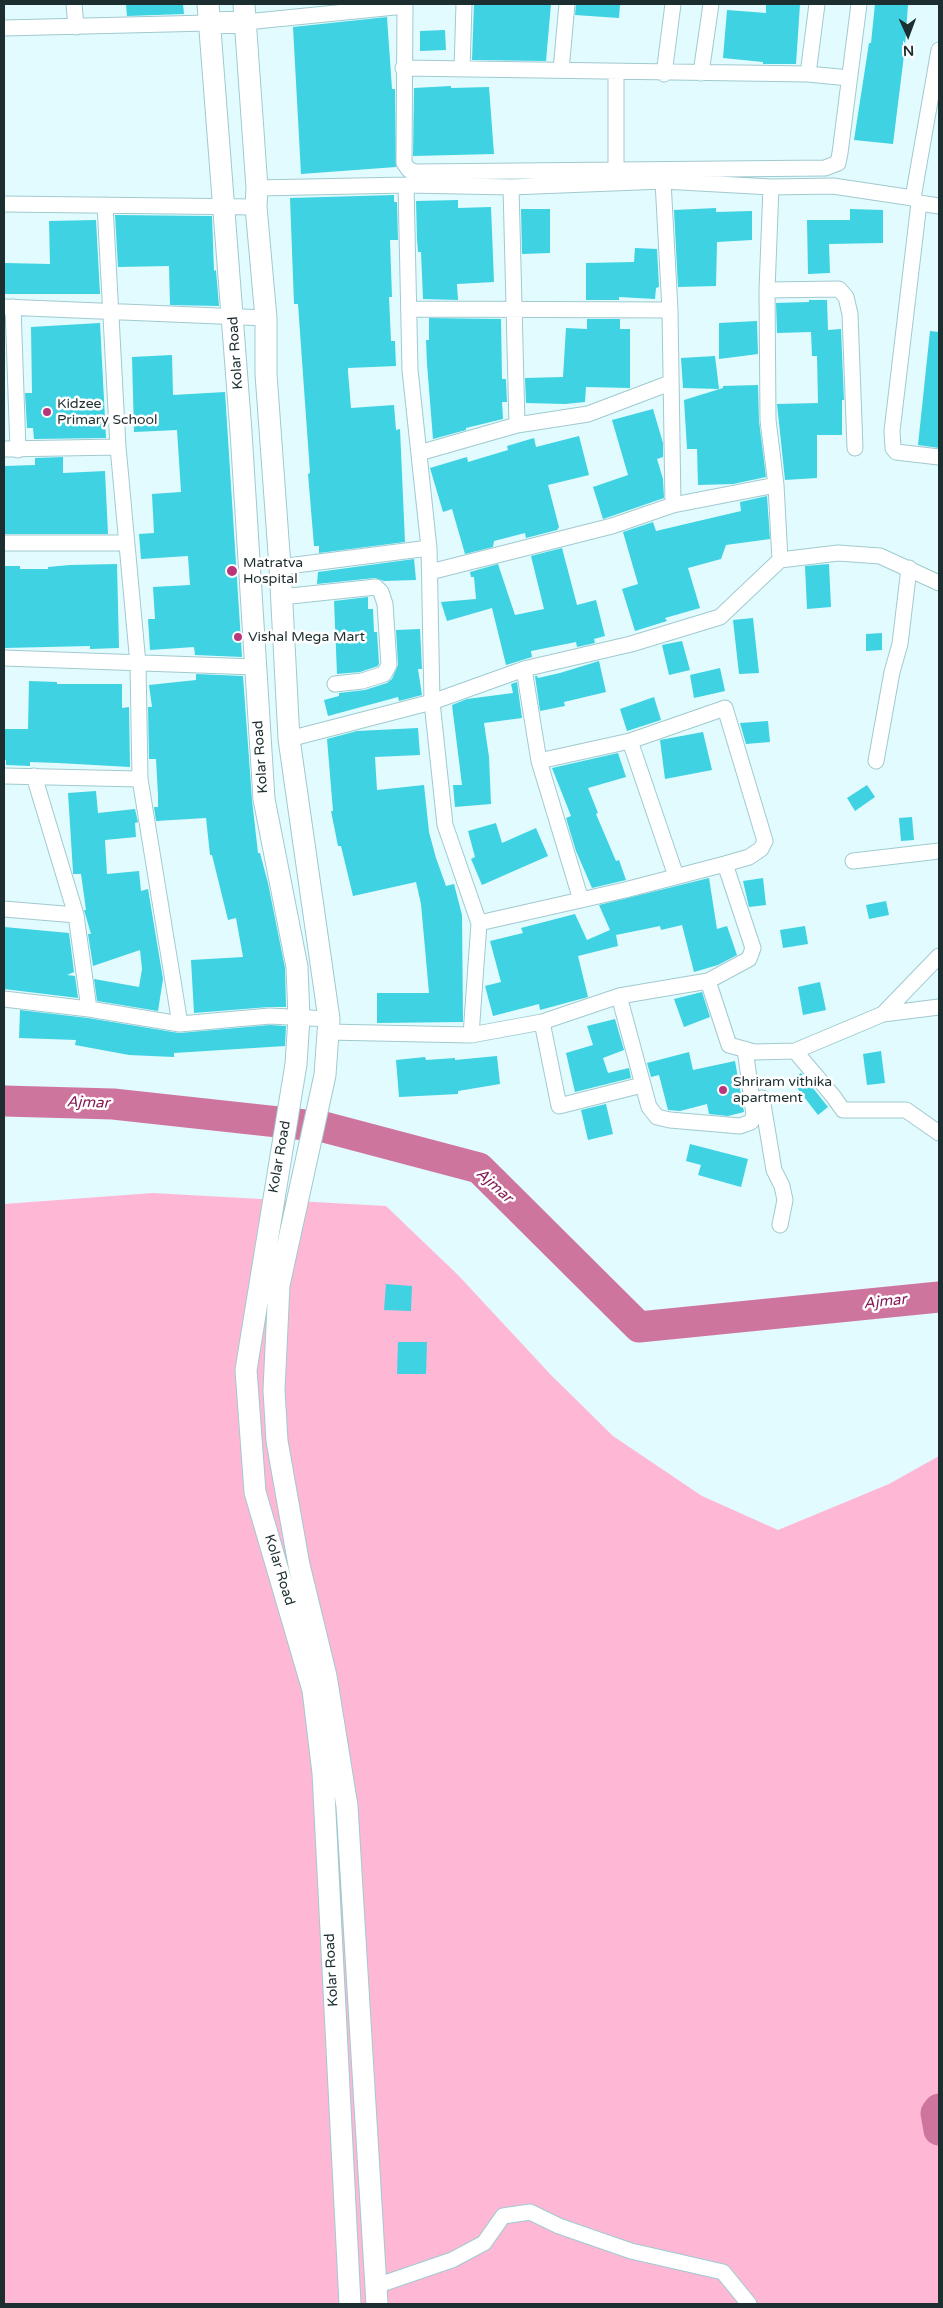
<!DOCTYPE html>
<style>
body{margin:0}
#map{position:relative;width:943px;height:2308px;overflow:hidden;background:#e2fbfe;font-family:"Varela Round",sans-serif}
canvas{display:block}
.frame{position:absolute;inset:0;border:5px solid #1d2e30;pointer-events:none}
.north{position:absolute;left:883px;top:10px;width:50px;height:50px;-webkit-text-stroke:4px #fff;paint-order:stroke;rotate:178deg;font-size:14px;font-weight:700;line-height:20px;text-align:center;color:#1d2e30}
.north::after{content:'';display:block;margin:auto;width:18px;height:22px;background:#1d2e30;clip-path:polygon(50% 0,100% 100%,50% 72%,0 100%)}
</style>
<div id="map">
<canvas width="943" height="2308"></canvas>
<div class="frame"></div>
<div class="north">N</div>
</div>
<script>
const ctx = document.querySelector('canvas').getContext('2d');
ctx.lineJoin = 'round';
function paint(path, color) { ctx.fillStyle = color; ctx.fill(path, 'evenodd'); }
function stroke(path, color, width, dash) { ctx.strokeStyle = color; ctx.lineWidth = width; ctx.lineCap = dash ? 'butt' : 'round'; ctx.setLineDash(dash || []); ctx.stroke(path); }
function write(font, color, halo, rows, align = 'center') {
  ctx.font = font + ' "Varela Round",sans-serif'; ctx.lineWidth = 5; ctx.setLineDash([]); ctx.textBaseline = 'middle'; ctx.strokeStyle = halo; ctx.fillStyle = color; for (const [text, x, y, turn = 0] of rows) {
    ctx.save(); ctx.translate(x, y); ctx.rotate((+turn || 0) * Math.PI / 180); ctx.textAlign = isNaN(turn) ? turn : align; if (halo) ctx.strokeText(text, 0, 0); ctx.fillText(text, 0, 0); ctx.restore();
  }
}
paint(new Path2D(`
 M153 1193 386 1206 458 1275 551 1375 613 1436 702 1496 778 1530 889 1484 939 1456V2304H4V1204Z`), '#ffb7d6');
stroke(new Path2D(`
 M4 1101 113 1104 324 1127 479 1168 639 1327 939 1297
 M939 2109 936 2113 939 2130`), '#ce759e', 31);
paint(new Path2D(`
 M126 4H183L184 14 127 16Z
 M474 4H551L546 61 472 60Z
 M576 4H620L619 18 575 15Z
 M766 4H800L796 64H763V62L723 58 727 10 766 13Z
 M875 4H908L905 47 893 144 854 140 869 43H871Z
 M387 17 392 89H395L396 167 301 174 293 27Z
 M445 30 446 50 420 51V31Z
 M451 86V88L489 87 494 154 413 156 414 88Z
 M394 195V202H397L398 240H390L392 297H389L391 341H395L396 366 348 368V372L351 408 394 405 396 430 400 429 405 542 319 553V546H314L308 474 310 473 298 304H294L290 198Z
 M458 200V208L491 207 494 282 457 284 458 300 423 299 421 252H418L417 239 416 201Z
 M716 208V212L752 211V240L717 242 716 286 678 287 674 210Z
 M521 209H550V253L522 254Z
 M850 209 883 210V243L829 244 830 273 808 274 807 220H850Z
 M115 215 212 216 214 271 216 270 219 306 170 305 169 266 118 267Z
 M96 220 100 294H4V263L50 264 49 221Z
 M635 248 657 249 659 287 656 288 655 299 619 297V300H586V263L634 262Z
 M809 300H827L828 330 841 329 844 400H842V435H817V478L785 480 777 404 818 403 817 356H812L811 332 777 333 776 303 809 302Z
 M429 318 501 319 502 379H506L507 402H502L503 419 466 428V430L433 439 427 364 426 340H429Z
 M587 319H620V329H630V388L586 387 585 402 565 404 526 403 525 378 563 377 566 328 587 329Z
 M757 321 758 354 719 359V323Z
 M100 323 106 438 34 439 33 428H27L25 393H32L31 327Z
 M930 331 939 332V448L918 445Z
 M172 355 173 395 225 392 242 657 195 655 194 647 150 650 148 619H155L153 587 190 585 188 556 141 559 139 534 154 533 152 494 181 492 177 430 134 432 132 357Z
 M715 356 719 389 683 388 681 358Z
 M758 385 759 421 766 477 733 484 698 485 697 449H687L684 400 723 388V386Z
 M653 409 663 443V457L657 459 663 479 664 498 603 519 593 487 628 475 612 420Z
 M579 436 589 475 548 485 559 527 557 530 526 538 525 533 494 541 493 547 465 554 452 509 443 512 430 468 467 457 468 462 508 450 507 446 534 438 536 447Z
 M63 457V473L105 471 108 534H4V466L35 465V458Z
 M767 496 770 539 726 545 721 559 688 568 700 608 665 618 667 621 635 631 622 589 638 584 623 532 653 522 656 531 741 511 740 502Z
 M562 548 577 605 596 600 605 636 594 639 595 643 577 647 576 642 531 651 532 657 506 665 492 608 447 621 441 602 476 599 474 577H471L470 572 498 564 515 615 544 609 531 556Z
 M414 559 416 580 384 581 375 578 317 584 318 572Z
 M117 564 119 648 90 649V646L4 648V566H20V569H48V567L70 565Z
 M829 564 831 607 807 609 805 566Z
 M368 597V609H373L374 632H377L379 663 378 666 360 672 337 674 334 601Z
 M753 618 759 673 739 674 733 620Z
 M420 629 422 669H418L422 695 399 701 398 697 328 716 324 700 339 696V693L365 690 387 683 392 679 398 665 396 630Z
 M882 633V650L866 651V634Z
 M682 641 690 670 669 675 662 645Z
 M599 661 606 692 564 702 565 706 540 711 535 676H537L538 678 560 673Z
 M720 668 725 691 694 698 690 675Z
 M196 674 243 676 252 800 258 853H260L268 883 285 968 286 1007H269L194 1013 191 960 243 957 236 918 228 920 212 855H210L206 818 156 821 154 807H158V795L156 759H149L148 707H152L149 685 196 680Z
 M29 681 57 682V684H122V708L129 707 130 767 58 763 30 762V766L6 765V760H4V729H28Z
 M517 682 522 718 484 723 489 757 491 804 455 807 453 785H462L452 705 467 699 513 693 511 684Z
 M654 697 661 720 627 731 620 709Z
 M768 721 770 742 746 744 740 723Z
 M418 728 420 755 375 757 377 790 424 785 429 832 436 858 446 886 454 884 462 915 463 1022 377 1023V993H429L421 904 416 882 353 896 341 846H338L331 811H333L327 739 357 731Z
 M703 732 712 770 665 779 660 740Z
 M618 753 626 777 588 788 598 813 596 814 616 861 619 860 626 880 592 888 576 851 566 818 571 816 552 768Z
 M867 785 875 797 855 811 847 798Z
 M96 791 98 813 135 809 138 822 135 823 136 837 105 840 107 874 139 871 141 891 148 889 163 979 158 1011 97 1001 94 979 139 987 142 969 140 950 93 966 88 934H91L84 910H86L81 874H73V872L68 793Z
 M912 817 914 840 901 841 899 818Z
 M496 823 502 843 536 828 548 856 482 885 471 859 475 857 468 831Z
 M709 878 717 929 727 926 737 955 718 965 694 972 682 925 661 930 660 926 616 935 618 946 578 956 588 997 540 1010 539 1004 493 1016 485 986 501 982 490 941 523 933 521 928 575 914 587 940 610 930 599 905Z
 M763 878 766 905 749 907 743 881Z
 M886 901 889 915 869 919 866 905Z
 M805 926 808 944 783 948 780 930Z
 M4 927 69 933 74 972 67 975 75 976 78 998 4 989Z
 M820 982 826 1010 803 1015 798 987Z
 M702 992 710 1017 684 1027 674 999Z
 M20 1010 88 1018 179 1033 270 1025 286 1026 285 1046 174 1053V1057L129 1055 75 1045 76 1040 19 1038Z
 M615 1019 624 1050 603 1058 608 1073 629 1068 631 1078 575 1092 566 1053 593 1045 587 1026Z
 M881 1051 885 1083 867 1085 863 1054Z
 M689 1052 693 1070 735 1061 744 1112 728 1116 709 1114 707 1104 680 1111 668 1110 659 1075 651 1077 647 1063Z
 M497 1056 500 1084 458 1091V1094L399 1097 396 1060 425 1057 426 1060 455 1058V1060Z
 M801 1073 828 1107 818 1115 791 1080Z
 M606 1104 613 1134 588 1140 581 1110Z
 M690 1144 748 1159 741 1187 698 1175 701 1165 686 1161Z
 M386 1284 412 1286 411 1311 384 1310Z
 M398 1342H427L426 1374H397Z`), '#3ed2e2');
const street = new Path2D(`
 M74 4 76 27
 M405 4 404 163 409 170 416 172 825 168 838 163 840 153 859 4
 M246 22 405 6
 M4 28 209 23
 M403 68 808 74 849 78
 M462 69 464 4
 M561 70 567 4
 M701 73 711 4
 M664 74 673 4
 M808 74 817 4
 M616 169V73
 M663 181 670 310 673 505
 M406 185 410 370 429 548 432 702 445 825 479 923 471 1035
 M511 187 517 425
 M771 187 767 290 768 420 776 485 780 560
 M257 188 406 185 511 187 663 181 771 187 833 186 913 198 919 203 939 206
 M913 198 939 50
 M919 203 892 431 893 448 896 452 939 457
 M4 204 256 207
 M105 205 118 447 138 664 140 779 180 1024
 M767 290 839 289 846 297 850 314 855 448
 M4 307 266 318
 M13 307 18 450
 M409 309 670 310
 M4 449 118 447
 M419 453 517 425 588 414 670 383
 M4 543H126
 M280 567 429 548
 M430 572 612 526 673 505 776 485
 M281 597 376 587 381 592 385 604 389 665 384 674 362 681 335 684
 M4 658 255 667
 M524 669 539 761 581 900
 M289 739 432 702 524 669 631 644 720 617 780 560 838 553 880 556 939 583
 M630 741 676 876
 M876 761 892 672 900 644 909 568
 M4 776 140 779
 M34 776 76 915 89 1009
 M853 861 939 851
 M4 909 76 915
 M479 923 625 890 725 864 749 857 761 849 765 841 725 708 630 741 539 761
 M708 981 729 1045 754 1052 795 1051 883 1014 939 956
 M619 996 649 1107 657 1117 670 1120 740 1126 751 1122 754 1115 745 1049
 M4 999 89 1009 180 1024 270 1016 329 1019
 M883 1014 939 1007
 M542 1022 559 1106 642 1085
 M327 1032 471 1035 542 1022 619 996 708 981 749 959 753 948 725 864
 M795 1051 833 1096 843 1110H906L939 1133
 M762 1098 774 1170 782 1186 785 1200 780 1225
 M376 2286 452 2260 484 2243 503 2216 530 2212 559 2226 631 2251 723 2272 749 2304`);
const secondary = new Path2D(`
 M208 4 241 432 264 799 297 967 299 1018 296 1064 246 1370 255 1492 313 1690 323 1773 350 2304
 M244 4 257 188 256 207 266 318V374L280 567 289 739 329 1019 325 1075 279 1285 274 1390 277 1441 299 1565 326 1676 347 1806 377 2304
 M209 23 246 22`);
stroke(street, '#a0cacf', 17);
stroke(secondary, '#a0cacf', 23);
stroke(street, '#fff', 15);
stroke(secondary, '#fff', 21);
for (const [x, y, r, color] of [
 [47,412,5,"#b9367c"],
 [232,571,6,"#b9367c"],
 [238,637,5,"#b9367c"],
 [723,1090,5,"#b9367c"]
]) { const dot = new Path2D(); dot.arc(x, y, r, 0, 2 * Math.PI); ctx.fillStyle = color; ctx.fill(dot); stroke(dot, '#fff', 2); }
write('14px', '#1d2e30', '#fff', [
 ["Kolar Road",236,353,-94],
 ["Kolar Road",261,757,-94],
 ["Kolar Road",280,1157,-80],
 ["Kolar Road",279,1570,73],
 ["Kolar Road",332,1970,-93]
]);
write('14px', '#1d2e30', '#fff', [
 ["Kidzee",57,404],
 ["Primary School",57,420],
 ["Matratva",243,563],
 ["Hospital",243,579],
 ["Vishal Mega Mart",248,637],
 ["Shriram vithika",733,1082],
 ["apartment",733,1098]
], 'left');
write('italic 15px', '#861b57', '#fff', [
 ["Ajmar",88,1103,2],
 ["Ajmar",494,1186,42],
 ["Ajmar",885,1302,-6]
]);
</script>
